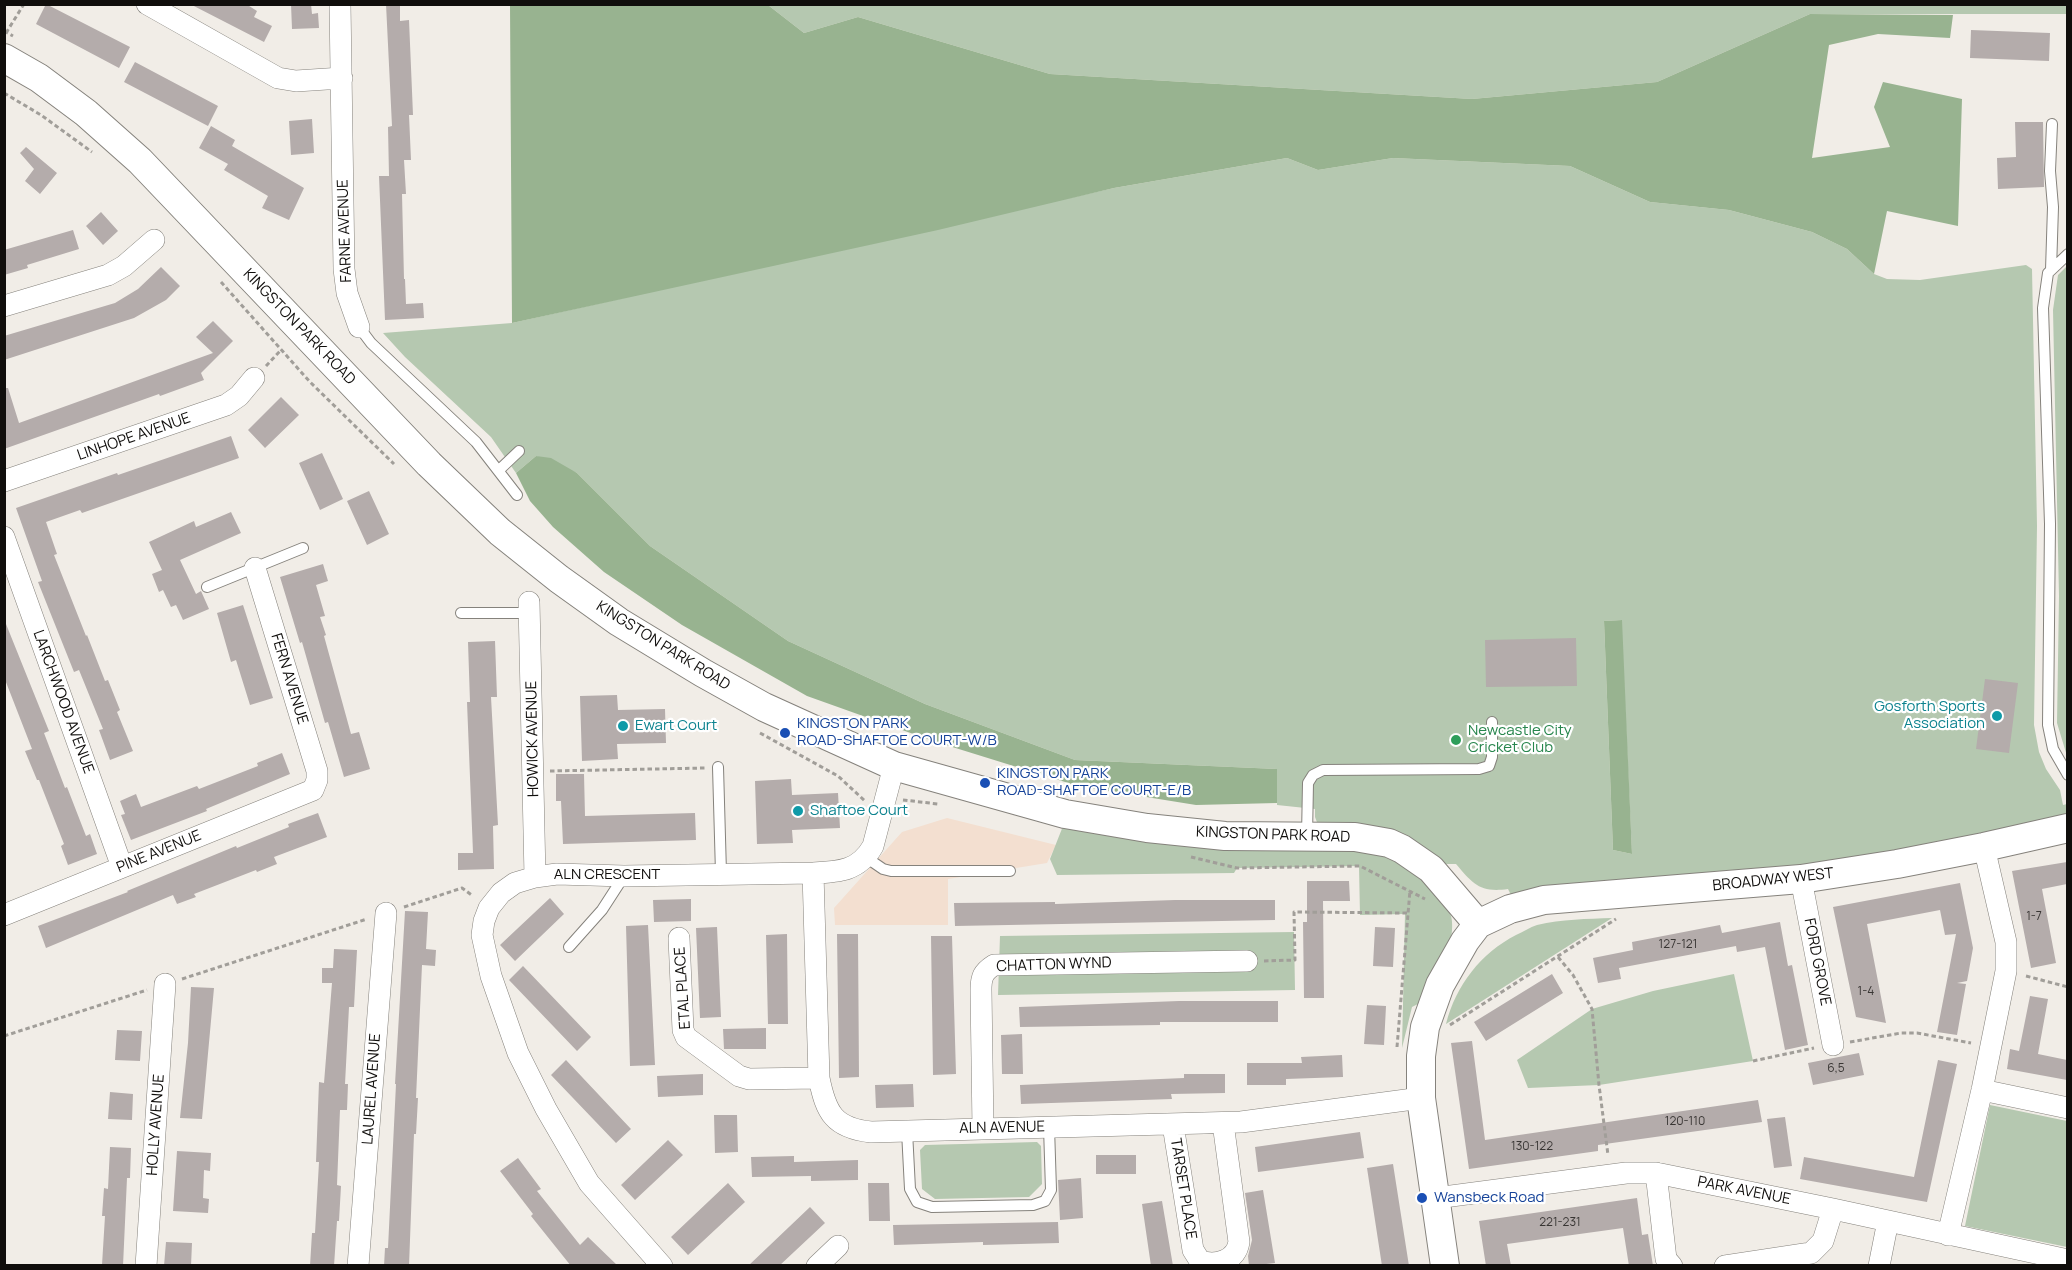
<!DOCTYPE html>
<style>
body{margin:0}
#map{position:relative;width:2072px;height:1270px;overflow:hidden;background:#f1ede7;font-family:Manrope,sans-serif}
canvas{display:block}
.frame{position:absolute;inset:0;border:6px solid #100e0c;pointer-events:none}
</style>
<div id="map">
<canvas width="2072" height="1270"></canvas>
<div class="frame"></div>
</div>
<script>
const ctx = document.querySelector('canvas').getContext('2d');
ctx.lineJoin = 'round';
function paint(path, color) { ctx.fillStyle = color; ctx.fill(path, 'evenodd'); }
function stroke(path, color, width, dash) { ctx.strokeStyle = color; ctx.lineWidth = width; ctx.lineCap = dash ? 'butt' : 'round'; ctx.setLineDash(dash || []); ctx.stroke(path); }
function write(font, color, halo, rows, align = 'center') {
  ctx.font = font + ' Manrope,sans-serif'; ctx.lineWidth = 4.5; ctx.setLineDash([]); ctx.textBaseline = 'middle'; ctx.strokeStyle = halo; ctx.fillStyle = color; for (const [text, x, y, turn = 0] of rows) {
    ctx.save(); ctx.translate(x, y); ctx.rotate((+turn || 0) * Math.PI / 180); ctx.textAlign = isNaN(turn) ? turn : align; if (halo) ctx.strokeText(text, 0, 0); ctx.fillText(text, 0, 0); ctx.restore();
  }
}
paint(new Path2D(`
 M947 818 1056 845 1047 863 948 879V925H835L834 908 902 832Z`), '#f3dfd0');
paint(new Path2D(`
 M2067 4 2068 14H1810L1657 82 1472 99 1050 74 858 17 804 33 768 5Z
 M1287 158 1318 170 1393 158 1570 166 1650 202 1729 210 1812 232 1847 249 1874 274 1887 279 1920 280 2026 265 2032 269 2037 526 2034 725 2039 752 2046 769 2060 790 2063 805 2067 804V818L1844 863 1512 897 1508 889C1480 893 1473 884 1456 864H1442L1318 825 1315 817V809L1277 805V769L1075 760 925 704 788 641 650 546 577 473 536 456 516 473 491 437 405 357 383 333 512 323 1114 188ZM1621 620 1632 854 1613 850 1604 621Z
 M2067 266V756L2057 723 2059 596 2053 310 2058 275Z
 M1065 821 1376 852C1405 864 1439 884 1451 916 1453 923 1452 932 1451 940L1420 1003 1412 1007 1402 1048 1405 914 1360 915 1359 866 1237 868 1234 873 1057 875 1050 859Z
 M1612 918 1446 1024C1456 985 1481 953 1516 935 1523 932 1530 927 1537 925 1562 919 1587 919 1612 918Z
 M1294 932 1295 990 998 995 1000 936Z
 M1734 974 1753 1061 1599 1085 1528 1088 1517 1060 1592 1009 1653 991Z
 M1990 1105 2067 1121V1247L1965 1226Z
 M1037 1142 1041 1146 1042 1184 1029 1197 935 1199 922 1189 920 1150 925 1145Z`), '#b5c8b0');
paint(new Path2D(`
 M510 5H768L804 33 858 17 1050 74 1472 99 1657 82 1810 14 1953 15 1950 38 1878 34 1829 45 1812 158 1890 147 1874 107 1883 82 1962 99 1958 226 1887 211 1874 274 1847 249 1812 232 1729 210 1650 202 1570 166 1393 158 1318 170 1287 158 1114 188 938 230 512 323Z
 M536 456 551 458 577 473 650 546 788 641 925 704 1075 760 1277 769V803L1196 805 1078 786 933 741 807 696 682 625 604 572 553 527 530 501 516 473Z
 M1622 620 1632 854 1613 850 1604 621Z`), '#98b390');
paint(new Path2D(`
 M46 4 130 47 119 68 36 24Z
 M190 4H246L257 11 254 17 272 26 264 42Z
 M291 4H311L312 14 318 13 319 28 292 29Z
 M386 4H400V21L409 20 413 115H409L411 160H404L406 194H402L404 279H405L406 304 423 303 424 318 385 320 379 176H389L388 127 392 126Z
 M1971 30 2050 33 2049 61 1970 58Z
 M135 62 218 106 208 126 124 82Z
 M312 119 314 153 291 155 289 121Z
 M2015 122H2043L2044 187 1998 189 1997 158 2016 157Z
 M211 126 235 140 232 146 304 188 289 220 262 208 268 196 224 170 228 164 199 148Z
 M26 147 57 173 40 194 25 181 34 169 20 153Z
 M101 212 118 231 103 245 86 226Z
 M73 230 79 249 27 265 28 268 4 275V250Z
 M161 267 180 286 166 300 134 318 4 360V336L115 303 138 289Z
 M213 321 233 341 201 373 204 380 160 396 159 394 4 449V388H8L19 423 213 353 196 337Z
 M281 397 299 415 265 448 248 430Z
 M231 436 239 458 82 513 80 510 46 522 57 554 54 555 86 636 87 635 105 681 108 680 120 710 117 712 133 751 110 760 99 730 103 729 79 670 74 672 38 582 42 581 16 508 117 473 118 475Z
 M322 453 343 499 320 510 299 463Z
 M369 491 389 534 367 545 347 501Z
 M231 512 241 533 180 560 196 594 201 591 209 609 183 620 176 605 171 607 163 590 159 592 152 574 162 570 149 542 194 521 196 527Z
 M323 564 328 581 316 585 325 616 320 617 326 635 324 636 351 734 359 732 370 769 344 777 328 722 325 723 302 642 300 643 280 577Z
 M243 605 273 698 250 705 236 660 231 662 217 613Z
 M4 619 49 731 44 733 65 788 67 787 86 836 90 834 97 854 68 865 61 846 64 844 39 780H37L25 751 32 749 4 677Z
 M1576 638 1577 686 1486 687 1485 640Z
 M495 641 497 697H491L498 825 493 826 494 869 458 870V853H473L467 702H470L468 642Z
 M1985 679 2018 683 2009 753 1976 749Z
 M617 695 618 710 665 709 666 743 617 744 618 759 582 761 580 696Z
 M282 753 290 774 206 809 207 811 131 840 121 815 125 814 120 801 136 794 141 807 197 786 199 789 258 766 257 763Z
 M556 774H584L585 816 695 813 696 840 563 844 561 801H556Z
 M791 779 792 795 838 793 840 828 792 830 793 843 757 844 755 781Z
 M318 813 327 837 274 857 277 864 257 872 256 870 194 894 196 897 177 904 173 895 46 948 38 926 128 892 127 891 236 846 237 848 289 827 288 824Z
 M2067 862V884L2042 889 2056 963 2031 968 2012 871Z
 M1307 881H1349L1350 901H1323L1324 998H1304L1303 922H1307Z
 M1960 883 1973 948 1967 981 1957 983 1966 984 1957 1035 1937 1032 1956 934 1945 935 1940 910 1867 924 1886 1023 1856 1017 1833 907Z
 M550 898 564 914 515 961 500 945Z
 M691 899V921L654 922 653 900Z
 M1175 900H1275V920L955 926 954 903 1055 902V904Z
 M405 911 428 912 426 949 436 950 435 966 422 965 416 1098H418L416 1134H414L409 1266H384L385 1248H388L396 1084H395Z
 M1780 922 1788 966 1792 965 1808 1045 1785 1050 1765 947 1737 952 1736 946 1619 968 1621 979 1598 983 1593 958 1633 950 1632 942 1720 925 1722 933Z
 M648 925 655 1065 630 1066 626 926Z
 M717 927 721 1017 700 1018 696 928Z
 M1375 927 1395 928 1393 967 1373 966Z
 M787 934 788 1024H768L766 935Z
 M837 934H858L859 1077 839 1078Z
 M931 936H952L956 1074 933 1075Z
 M334 949 357 950 354 1007H349L345 1084H348L347 1110H340L337 1185 341 1186 339 1221H337L334 1266H310L312 1233H315L319 1162H316L319 1082 324 1083 332 983H322V968H333Z
 M523 966 591 1037 577 1051 509 980Z
 M1552 974 1563 993 1486 1041 1474 1022Z
 M191 987 214 988 202 1119 180 1118 188 1043Z
 M2030 996 2048 999 2038 1054 2067 1060V1080L2007 1069 2010 1049 2019 1051Z
 M1179 1001H1278V1022H1160V1025L1020 1027 1019 1007Z
 M1367 1005 1386 1006 1384 1045 1364 1044Z
 M766 1028V1049H724L723 1029Z
 M117 1030 142 1031 140 1061 115 1060Z
 M1022 1034 1023 1074H1002L1001 1035Z
 M1472 1041 1485 1140 1758 1100 1762 1122 1598 1145V1151L1469 1169 1451 1043Z
 M1859 1053 1864 1075 1813 1085 1808 1063Z
 M1342 1055 1343 1077 1286 1079V1085H1247V1063H1302L1301 1057Z
 M566 1060 631 1129 616 1143 551 1075Z
 M1938 1060 1957 1064 1927 1202 1800 1179 1804 1157 1914 1177Z
 M703 1074V1095L658 1097 657 1076Z
 M1184 1074H1225V1093L1171 1094 1172 1099 1021 1104 1020 1085 1184 1078Z
 M913 1084 914 1107 876 1108 875 1085Z
 M110 1092 133 1094 132 1120 108 1119Z
 M714 1115H737L738 1152 715 1153Z
 M1785 1117 1792 1166 1774 1168 1767 1119Z
 M1360 1132 1364 1158 1258 1172 1255 1147Z
 M668 1140 683 1155 635 1200 621 1185Z
 M110 1147 131 1148 130 1178H127L123 1266 102 1265 105 1216H102L104 1188 108 1189Z
 M177 1151 211 1153 210 1171 204 1170 203 1198 209 1199 208 1213 173 1211Z
 M1096 1155H1136V1174H1096Z
 M794 1156V1162L858 1160V1180L811 1181V1176L752 1177 751 1157Z
 M518 1158 541 1189 537 1191 580 1245 588 1237 618 1266H571L531 1216 533 1214 500 1171Z
 M1393 1164 1409 1266H1382L1367 1168Z
 M1081 1178 1083 1218 1060 1220 1058 1180Z
 M728 1183 745 1202 688 1255 671 1237Z
 M868 1183H889L890 1221H869Z
 M1263 1190 1275 1263 1249 1266 1248 1256 1252 1240 1245 1193Z
 M1637 1198 1642 1235 1648 1234 1653 1266H1629L1623 1228 1507 1244 1511 1266H1486L1479 1221Z
 M1162 1201 1173 1266H1151L1142 1204Z
 M810 1207 825 1223 779 1266H748Z
 M1058 1222 1059 1243 983 1245V1242L894 1245 893 1225Z
 M166 1242 192 1243 191 1266H164Z`), '#b4acab');
const lane = new Path2D(`
 M2068 254 2048 273 2043 308 2050 524 2048 725 2053 749 2068 775
 M2051 270 2053 207 2050 171 2052 124
 M359 327 371 343 476 442 517 495
 M499 470 519 451
 M207 587 303 548
 M461 613H529
 M718 767 721 873
 M1307 836 1308 783 1313 775 1323 770 1479 769 1489 766 1492 757V722
 M867 858 883 869 891 871H1010
 M569 947 602 910 624 876
 M907 1131 910 1189 917 1202 932 1207 1033 1205 1045 1201 1051 1190 1049 1127`);
const street = new Path2D(`
 M147 4 278 78 296 81 342 78
 M340 4 344 269 347 293 359 327
 M4 306 108 275 124 266 154 240
 M4 481 226 405 239 396 254 378
 M4 537 122 867
 M529 602 535 877
 M813 873 819 1078C826 1113 834 1128 871 1132L1241 1122 1421 1098
 M1801 879 1833 1045
 M4 915 313 790 317 780V771L255 568
 M679 938 683 1030 686 1037 739 1076 749 1079 819 1078
 M1982 1090 2068 1108
 M1173 1125 1193 1250 1200 1261C1216 1266 1236 1261 1239 1242L1223 1123
 M983 1129 981 990C981 977 983 972 994 965L1247 961
 M1656 1173 1666 1259 1672 1266
 M1436 1198 1626 1173H1656L1833 1209 2068 1260
 M1948 1235 1982 1090 2006 971V942L1984 847
 M146 1266 165 984
 M358 1266 386 913
 M662 1266 589 1183 546 1109 518 1053 491 976 482 935 484 921 489 908 501 893 515 883 535 877 557 874 624 876 813 873C839 872 859 871 873 846L894 766
 M817 1266 838 1246
 M1725 1266 1811 1253 1823 1241 1833 1209
 M1879 1266 1888 1221`);
const secondary = new Path2D(`
 M4 58 39 78 86 113 140 161 429 464 500 532 559 579 619 622 703 673 764 707 894 766 1065 814 1147 828 1225 836 1355 837 1389 843 1402 849 1431 869 1478 924
 M1445 1266 1421 1098V1056L1425 1027 1440 985 1465 941 1478 924 1510 909 1544 900 1801 879 1897 864 1984 847 2068 828`);
stroke(lane, '#85827c', 12);
stroke(street, '#85827c', 22);
stroke(secondary, '#85827c', 30);
stroke(new Path2D(`
 M4 31 13 36
 M6 33 24 4
 M4 93 41 115 92 152
 M221 282 310 382 394 464
 M266 366 281 350
 M760 733 838 776 865 801
 M550 771 705 768
 M903 800 938 804
 M1191 857 1237 868 1360 866 1425 899
 M404 907 462 888 473 896
 M1558 957 1573 975 1592 1009 1599 1085 1608 1155
 M1264 961 1295 960 1294 912 1408 913
 M2026 976 2068 987
 M182 979 367 919
 M1450 1025 1616 919
 M4 1036 147 990
 M1850 1042 1901 1033H1917L1971 1043
 M1397 1047 1410 890
 M1753 1061 1814 1048`), '#a19e99', 3, [4.5, 3]);
stroke(lane, '#fff', 10);
stroke(street, '#fff', 21);
stroke(secondary, '#fff', 28);
for (const [x, y, r, color] of [
 [1997,716,6,"#0f9aa8"],
 [623,726,6,"#0f9aa8"],
 [785,733,6,"#1a4fb4"],
 [1456,740,6,"#2e9e5b"],
 [985,783,6,"#1a4fb4"],
 [798,811,6,"#0f9aa8"],
 [1422,1198,6,"#1a4fb4"]
]) { const dot = new Path2D(); dot.arc(x, y, r, 0, 2 * Math.PI); ctx.fillStyle = color; ctx.fill(dot); stroke(dot, '#fff', 2); }
write('12px', '#393634', null, [
 ["1-7",2034,917],
 ["127-121",1678,945],
 ["1-4",1866,992],
 ["6,5",1836,1069],
 ["120-110",1685,1122],
 ["130-122",1532,1147],
 ["221-231",1560,1223]
]);
write('15px', '#100e0c', '#fff', [
 ["FARNE AVENUE",345,231,-92],
 ["KINGSTON PARK ROAD",299,327,46],
 ["LINHOPE AVENUE",134,437,-19],
 ["KINGSTON PARK ROAD",663,646,32],
 ["FERN AVENUE",289,679,73],
 ["LARCHWOOD AVENUE",63,702,70],
 ["HOWICK AVENUE",533,739,-91],
 ["KINGSTON PARK ROAD",1273,835,2],
 ["PINE AVENUE",159,852,-22],
 ["ALN CRESCENT",607,875],
 ["BROADWAY WEST",1773,880,-6],
 ["FORD GROVE",1817,962,79],
 ["CHATTON WYND",1054,965,-2],
 ["ETAL PLACE",683,988,-94],
 ["LAUREL AVENUE",372,1089,-86],
 ["HOLLY AVENUE",156,1125,-86],
 ["ALN AVENUE",1002,1128,-1],
 ["TARSET PLACE",1183,1189,81],
 ["PARK AVENUE",1744,1191,11]
]);
write('15px', '#0d838f', '#fff', [
 ["Gosforth Sports",1985,707,"right"],
 ["Association",1985,724,"right"],
 ["Ewart Court",635,726],
 ["Shaftoe Court",810,811]
], 'left');
write('15px', '#164399', '#fff', [
 ["KINGSTON PARK",797,724],
 ["ROAD-SHAFTOE COURT-W/B",797,741],
 ["KINGSTON PARK",997,774],
 ["ROAD-SHAFTOE COURT-E/B",997,791],
 ["Wansbeck Road",1434,1198]
], 'left');
write('15px', '#27864d', '#fff', [
 ["Newcastle City",1468,731],
 ["Cricket Club",1468,748]
], 'left');
</script>
